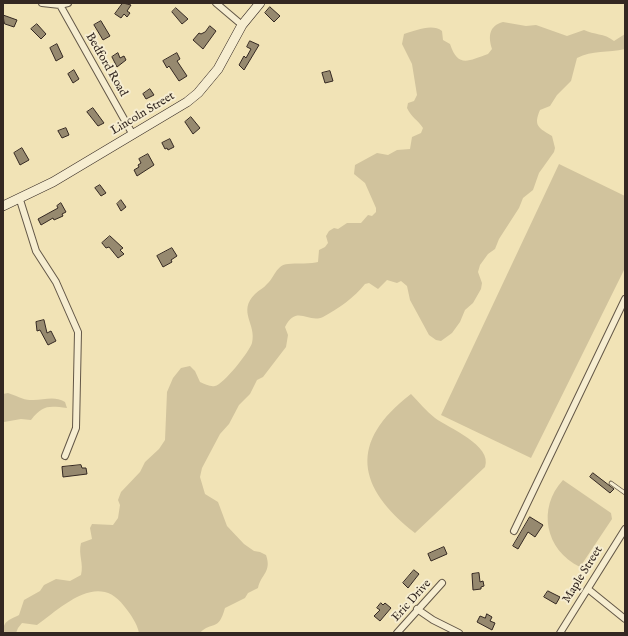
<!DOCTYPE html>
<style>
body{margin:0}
#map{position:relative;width:628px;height:636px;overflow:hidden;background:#f1e3b6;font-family:"IM FELL English",serif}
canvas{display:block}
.frame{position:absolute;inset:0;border:4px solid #342822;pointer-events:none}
</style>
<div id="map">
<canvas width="628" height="636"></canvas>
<div class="frame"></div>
</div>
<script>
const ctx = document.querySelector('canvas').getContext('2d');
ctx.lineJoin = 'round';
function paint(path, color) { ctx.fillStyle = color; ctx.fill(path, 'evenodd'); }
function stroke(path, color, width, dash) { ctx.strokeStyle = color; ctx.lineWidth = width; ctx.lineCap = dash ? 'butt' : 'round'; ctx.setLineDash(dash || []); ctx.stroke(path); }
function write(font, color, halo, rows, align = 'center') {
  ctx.font = font + ' "IM FELL English",serif'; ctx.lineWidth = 4; ctx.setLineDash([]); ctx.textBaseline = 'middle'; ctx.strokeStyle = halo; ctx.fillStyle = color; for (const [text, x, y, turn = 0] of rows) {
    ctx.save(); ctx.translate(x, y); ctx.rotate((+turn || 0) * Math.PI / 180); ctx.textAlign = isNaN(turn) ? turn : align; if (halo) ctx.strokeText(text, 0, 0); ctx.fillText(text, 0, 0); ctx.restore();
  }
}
paint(new Path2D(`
 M503 22 526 26 536 25 567 36 584 30C594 35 604 33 614 41L625 34V49C608 53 592 50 577 58L571 81 557 95 550 106 540 110C533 126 539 128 552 136L555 148 554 152 539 173 533 190 523 198 519 208 499 239 495 249 488 254 480 265 478 272 482 283 481 289 473 303 465 310 460 322 452 333 441 341 436 340 429 335 410 300 407 286 401 281 397 283 387 280 378 289 369 283 365 284C355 297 338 309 323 317 308 324 297 304 285 327L288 335 286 347 263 377 257 380 250 394 239 405 229 424 220 434 202 468 200 477 205 494 218 502 227 526 244 544 254 551 260 552 266 555C272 572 261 574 258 588L248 593 245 598 225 608C218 633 212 620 200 633H139C137 623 131 615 124 606 98 571 62 607 37 625L22 623 18 628 16 633H3C3 621 9 620 19 615L24 600 40 591 44 585 56 579 70 581 81 575C84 563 78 555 81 543L92 539 90 528 92 524 113 525 118 518 120 505 118 500 121 492 140 472 145 462 159 449 165 440 167 392 173 378 181 368 190 366 195 371 200 382C205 384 210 387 215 386 223 385 250 351 252 343 257 324 237 312 255 294 259 290 264 288 267 284 275 277 276 265 288 264 295 263 313 264 318 262L319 250 325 247 328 243 326 236 329 231 334 228 338 229 347 223H361L368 215 372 216 376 212V208L365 183 354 174 355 165 377 153 388 155 397 150 410 149 412 137 421 133 423 128C418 120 411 117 407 108L408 103 414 101 417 95 412 64 402 44 404 34C415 31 432 23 442 31L443 40 450 44C458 68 468 61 488 54L492 49C488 36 489 26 503 22Z
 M559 164 625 196V268L531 458 441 415Z
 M8 393C15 395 23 400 30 400 43 401 53 395 65 402L67 408C48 406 43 405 31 420L21 419 4 422 3 394Z
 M411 394C419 402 426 411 435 418 448 428 493 445 485 467L415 533C357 488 348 442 411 394Z
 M563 480 611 513 612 519 580 567C545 550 537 508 563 480Z`), '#d1c39d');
const building = new Path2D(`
 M123 3 131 5 127 11 130 13 127 17 124 14 121 18 115 14Z
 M270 7 280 16 274 22 265 13Z
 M176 8 188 19 182 24 172 12Z
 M3 15 17 20 14 27 5 24Z
 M101 21 110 36 103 40 94 25Z
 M37 24 46 34 41 39 31 29Z
 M210 26 216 31 203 49 193 40 199 33 201 34 205 32Z
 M250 41 259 45 244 70 239 65 244 56 246 58 251 49 247 47Z
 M57 44 63 57 56 61 50 48Z
 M118 53 120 58 124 56 126 60 117 67 112 57Z
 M177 53 180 59 177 61 187 76 179 81 169 66 167 68 163 61Z
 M74 70 79 79 73 83 68 74Z
 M330 71 333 81 325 83 322 73Z
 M150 89 154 95 146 99 143 94Z
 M93 108 104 123 98 126 87 112Z
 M191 117 200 128 193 134 185 122Z
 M66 128 69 135 62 138 58 131Z
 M170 139 174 147 168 150 167 148 165 149 162 143Z
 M22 148 29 160 20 165 14 153Z
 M148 154 154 165 137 176 134 170 139 167 138 165 141 163 139 159Z
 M100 185 106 193 101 196 95 188Z
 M121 200 126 207 121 211 117 204Z
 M61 203 66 212 62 214 63 216 54 220 53 218 41 225 38 219 58 208 57 206Z
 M110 236 123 248 120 250 124 254 118 258 109 247 106 248 102 243Z
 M172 248 177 256 171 260 172 262 163 267 157 256Z
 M44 320 47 333 51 331 56 341 48 345 40 330 37 331 36 322Z
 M81 465 82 468H86L87 474 63 477 62 467Z
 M593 473 614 489 610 493 590 477Z
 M530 517 543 525 535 537 528 532 518 549 513 546Z
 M444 547 447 554 431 561 428 554Z
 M414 570 419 574 408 588 403 583Z
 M479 573 480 582 483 581 484 586 481 587V589L473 590 472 574Z
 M548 591 560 597 556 604 544 597Z
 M381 603 383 605 385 603 391 608 380 621 374 616 380 610 377 608Z
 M487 614 492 617 490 621 495 623 492 630 477 622 480 616 485 618Z`);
paint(building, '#96896f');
stroke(building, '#342822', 1);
const service = new Path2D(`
 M611 483 625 493`);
const minor = new Path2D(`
 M42 3 60 5 68 3
 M216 3 242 25
 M60 5 133 135
 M20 200 36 251 56 282 78 332 76 428 65 456
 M514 531 625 299
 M588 589 625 619
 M417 609 433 620 459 633
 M397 633 442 583
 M560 633 625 529`);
const secondary = new Path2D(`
 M3 206 53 182 187 102 198 93 218 69 242 25 260 3`);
stroke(service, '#635747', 4.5);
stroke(minor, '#635747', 8);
stroke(secondary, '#342822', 10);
stroke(service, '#f6edd0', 3);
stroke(minor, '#f6edd0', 6);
stroke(secondary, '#f6edd0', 9);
write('12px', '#342822', '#f6edd0', [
 ["Bedford Road",106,65,60],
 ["Lincoln Street",143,114,-31],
 ["Maple Street",583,575,-58],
 ["Eric Drive",412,601,-48]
]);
</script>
